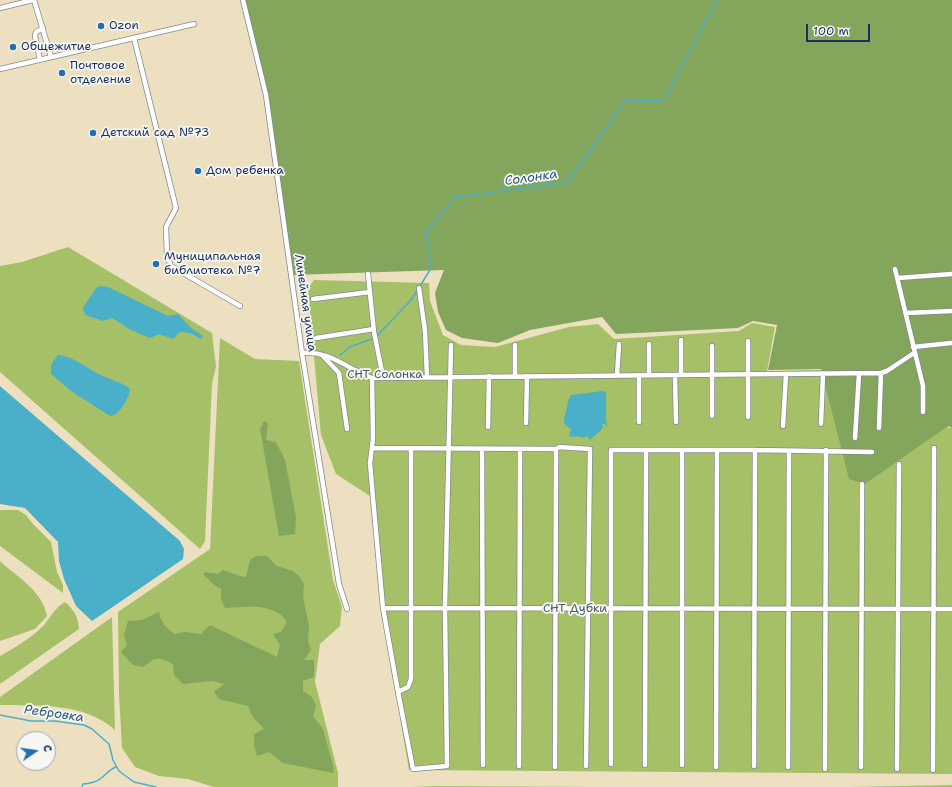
<!DOCTYPE html>
<meta charset="utf-8">
<style>
body{margin:0}
#map{position:relative;width:952px;height:787px;overflow:hidden;background:#ece0c0;font-family:"Shantell Sans",sans-serif}
canvas{display:block}
.north{position:absolute;left:16px;top:731px;width:40px;height:40px;box-sizing:border-box;background:#f6f6f2;border:1px solid #9ea6b7;border-radius:50%;rotate:77deg;font-size:11px;font-weight:700;line-height:16px;text-align:center;color:#1b2f5e}
.north::after{content:'';display:block;margin:auto;width:14px;height:18px;background:#1f6fb2;clip-path:polygon(50% 0,100% 100%,50% 72%,0 100%)}
.scale{position:absolute;left:806px;top:24px;width:64px;height:18px;box-sizing:border-box;border:2px solid #1b2f5e;border-top:0;padding-left:5px;font-size:12px;line-height:14px;white-space:nowrap;color:#1b2f5e;-webkit-text-stroke:3px #f6f6f2;paint-order:stroke}
</style>
<div id="map">
<canvas width="952" height="787"></canvas>
<div class="north">С</div>
<div class="scale">100 m</div>
</div>
<script>
const ctx = document.querySelector('canvas').getContext('2d');
ctx.lineJoin = 'round';
function paint(path, color) { ctx.fillStyle = color; ctx.fill(path, 'evenodd'); }
function stroke(path, color, width, dash) { ctx.strokeStyle = color; ctx.lineWidth = width; ctx.lineCap = dash ? 'butt' : 'round'; ctx.setLineDash(dash || []); ctx.stroke(path); }
function write(font, color, halo, rows, align = 'center') {
  ctx.font = font + ' "Shantell Sans",sans-serif'; ctx.lineWidth = 3.5; ctx.setLineDash([]); ctx.textBaseline = 'middle'; ctx.strokeStyle = halo; ctx.fillStyle = color; for (const [text, x, y, turn = 0] of rows) {
    ctx.save(); ctx.translate(x, y); ctx.rotate((+turn || 0) * Math.PI / 180); ctx.textAlign = isNaN(turn) ? turn : align; if (halo) ctx.strokeText(text, 0, 0); ctx.fillText(text, 0, 0); ctx.restore();
  }
}
paint(new Path2D(`
 M68 247 212 333 216 367 212 383 205 541 200 549 0 372V266L22 262Z
 M314 280 429 283 430 301 443 335 461 345 495 347 569 327 598 324 614 339 739 331 752 323 775 327 767 371 884 369 952 353 948 428H952V774L409 770 384 623 373 498 336 474 321 435 308 288Z
 M220 338 255 359 299 361 333 580 342 607 340 626 320 644 315 682 338 773V787H214L188 779 159 776 135 767 122 748 119 694 118 612 210 549Z
 M0 510H18L26 515 32 523 51 542 57 572 63 585V593L0 546Z
 M0 561C18 578 42 590 47 616L35 629 0 641Z
 M65 602C74 610 78 616 79 629L0 684V656C14 648 30 639 42 627 50 619 54 608 65 602Z
 M112 617 115 730C84 702 39 706 0 705V697Z
 M952 785V787H850Z
 M435 786 610 787H633H411Z`), '#a6c067');
paint(new Path2D(`
 M243 0H952V428L948 426 865 484 849 479 821 369 768 370 777 325 753 321 738 328 616 334 602 317 530 330 498 343 462 338 446 330 438 312 435 293 444 270 291 275 266 95Z
 M264 421 268 423 266 440 276 442 285 460 296 517 295 534 279 536 260 429Z
 M256 556H267L277 566 293 571 300 577 304 584 303 596 309 626 308 641 311 650 304 660H314V677L303 681V691L312 697 316 706 313 716 323 729 334 769 333 773 283 763 269 752 257 756 254 745V734L264 729 253 717 248 706 219 699 214 692 224 684 213 681 183 684 174 675 173 664C158 656 156 657 143 667L133 665 121 652 127 645 124 635 128 621 142 620 159 612C161 623 166 628 175 634L184 632 201 634 210 625 277 657 280 645 273 634 281 632 287 622C275 602 245 607 225 608L221 599V589L214 585 203 574 205 572 218 574 223 570 240 576 246 577 250 560Z`), '#84a65c');
paint(new Path2D(`
 M100 286 108 287 168 316 178 314 191 328 203 336 201 339 190 333 180 332 173 339 159 334 150 338 131 330 112 318 103 321 85 315 83 308 95 289Z
 M58 355C74 356 87 369 101 375 110 380 122 382 130 389 130 397 119 416 110 416L71 391 51 374V365Z
 M0 386 180 541 184 549 183 559 92 621 76 606 64 579 59 561 58 542 25 508 0 504Z
 M603 391 606 392V420L608 428 605 424H602L603 428 590 440 587 436 582 438 579 436 575 437 569 436 571 430 564 423C564 419 568 399 571 395Z`), '#4aafc9');
stroke(new Path2D(`
 M420 286 430 270V252L426 232 456 197 568 182 625 101 664 100 717 0
 M377 336 411 300 418 289
 M340 355 350 347 374 338
 M0 715 31 721H55L84 725 92 729 109 744 113 760 119 771 134 782 156 787
 M82 787 83 784C87 784 91 783 94 782 103 780 107 770 116 767`), '#4aafc9', 1.5);
const minor = new Path2D(`
 M34 0 51 57
 M243 0 266 95 302 353 339 584 347 609
 M0 8 33 0
 M134 38 176 208 166 227 167 256 171 266 240 306
 M40 60 35 36 36 32 43 28
 M0 69 194 24
 M895 269 923 386V412
 M368 274 374 332 383 377
 M898 278 952 274
 M419 288 425 331 427 376
 M313 299 370 292
 M906 313 952 311
 M316 338 374 329
 M681 340V375
 M748 341V417
 M913 347 951 343
 M302 353C330 350 347 369 372 378L881 373 887 371 914 353
 M322 355 339 373 347 429
 M617 375 619 344
 M639 375V422
 M649 375V344
 M675 375 676 422
 M515 376V345
 M372 378 373 439 370 463 373 498 383 608 398 692
 M712 416V346
 M526 423 527 376
 M821 424 823 374
 M783 426 786 374
 M488 427 489 376
 M879 428 881 373
 M855 438 859 374
 M372 448 556 449 559 447 590 449 586 766
 M411 448V679L408 687 398 692 413 769 447 766 445 607 451 345
 M482 449 483 765
 M682 450V765
 M383 608 952 609
 M611 764V450H755L872 452
 M645 765 646 451
 M519 766 520 449
 M754 766 755 450
 M555 767 556 449
 M716 767 717 451
 M788 767 789 451
 M861 767 862 484
 M825 769 826 450
 M897 769 899 464
 M933 770 934 448`);
stroke(minor, '#84888f', 6);
stroke(minor, '#fff', 4.5);
for (const [x, y, r, color] of [
 [101,26,4,"#1f6fb2"],
 [13,47,4,"#1f6fb2"],
 [62,73,4,"#1f6fb2"],
 [93,133,4,"#1f6fb2"],
 [198,171,4,"#1f6fb2"],
 [156,264,4,"#1f6fb2"]
]) { const dot = new Path2D(); dot.arc(x, y, r, 0, 2 * Math.PI); ctx.fillStyle = color; ctx.fill(dot); stroke(dot, '#f6f6f2', 1.5); }
write('12px', '#1b2f5e', '#f6f6f2', [
 ["Ozon",109,26],
 ["Общежитие",21,47],
 ["Почтовое",70,66],
 ["отделение",70,80],
 ["Детский сад №73",101,133],
 ["Дом ребенка",206,171],
 ["Муниципальная",164,257],
 ["библиотека №7",164,271]
], 'left');
write('12px', '#1b2f5e', '#f6f6f2', [
 ["Линейная улица",305,303,82]
]);
write('12px', '#455a61', '#f6f6f2', [
 ["СНТ Солонка",385,375],
 ["СНТ Дубки",575,609]
]);
write('italic 13px', '#2b5c83', '#f6f6f2', [
 ["Солонка",531,178,-8],
 ["Ребровка",54,714,8]
]);
</script>
